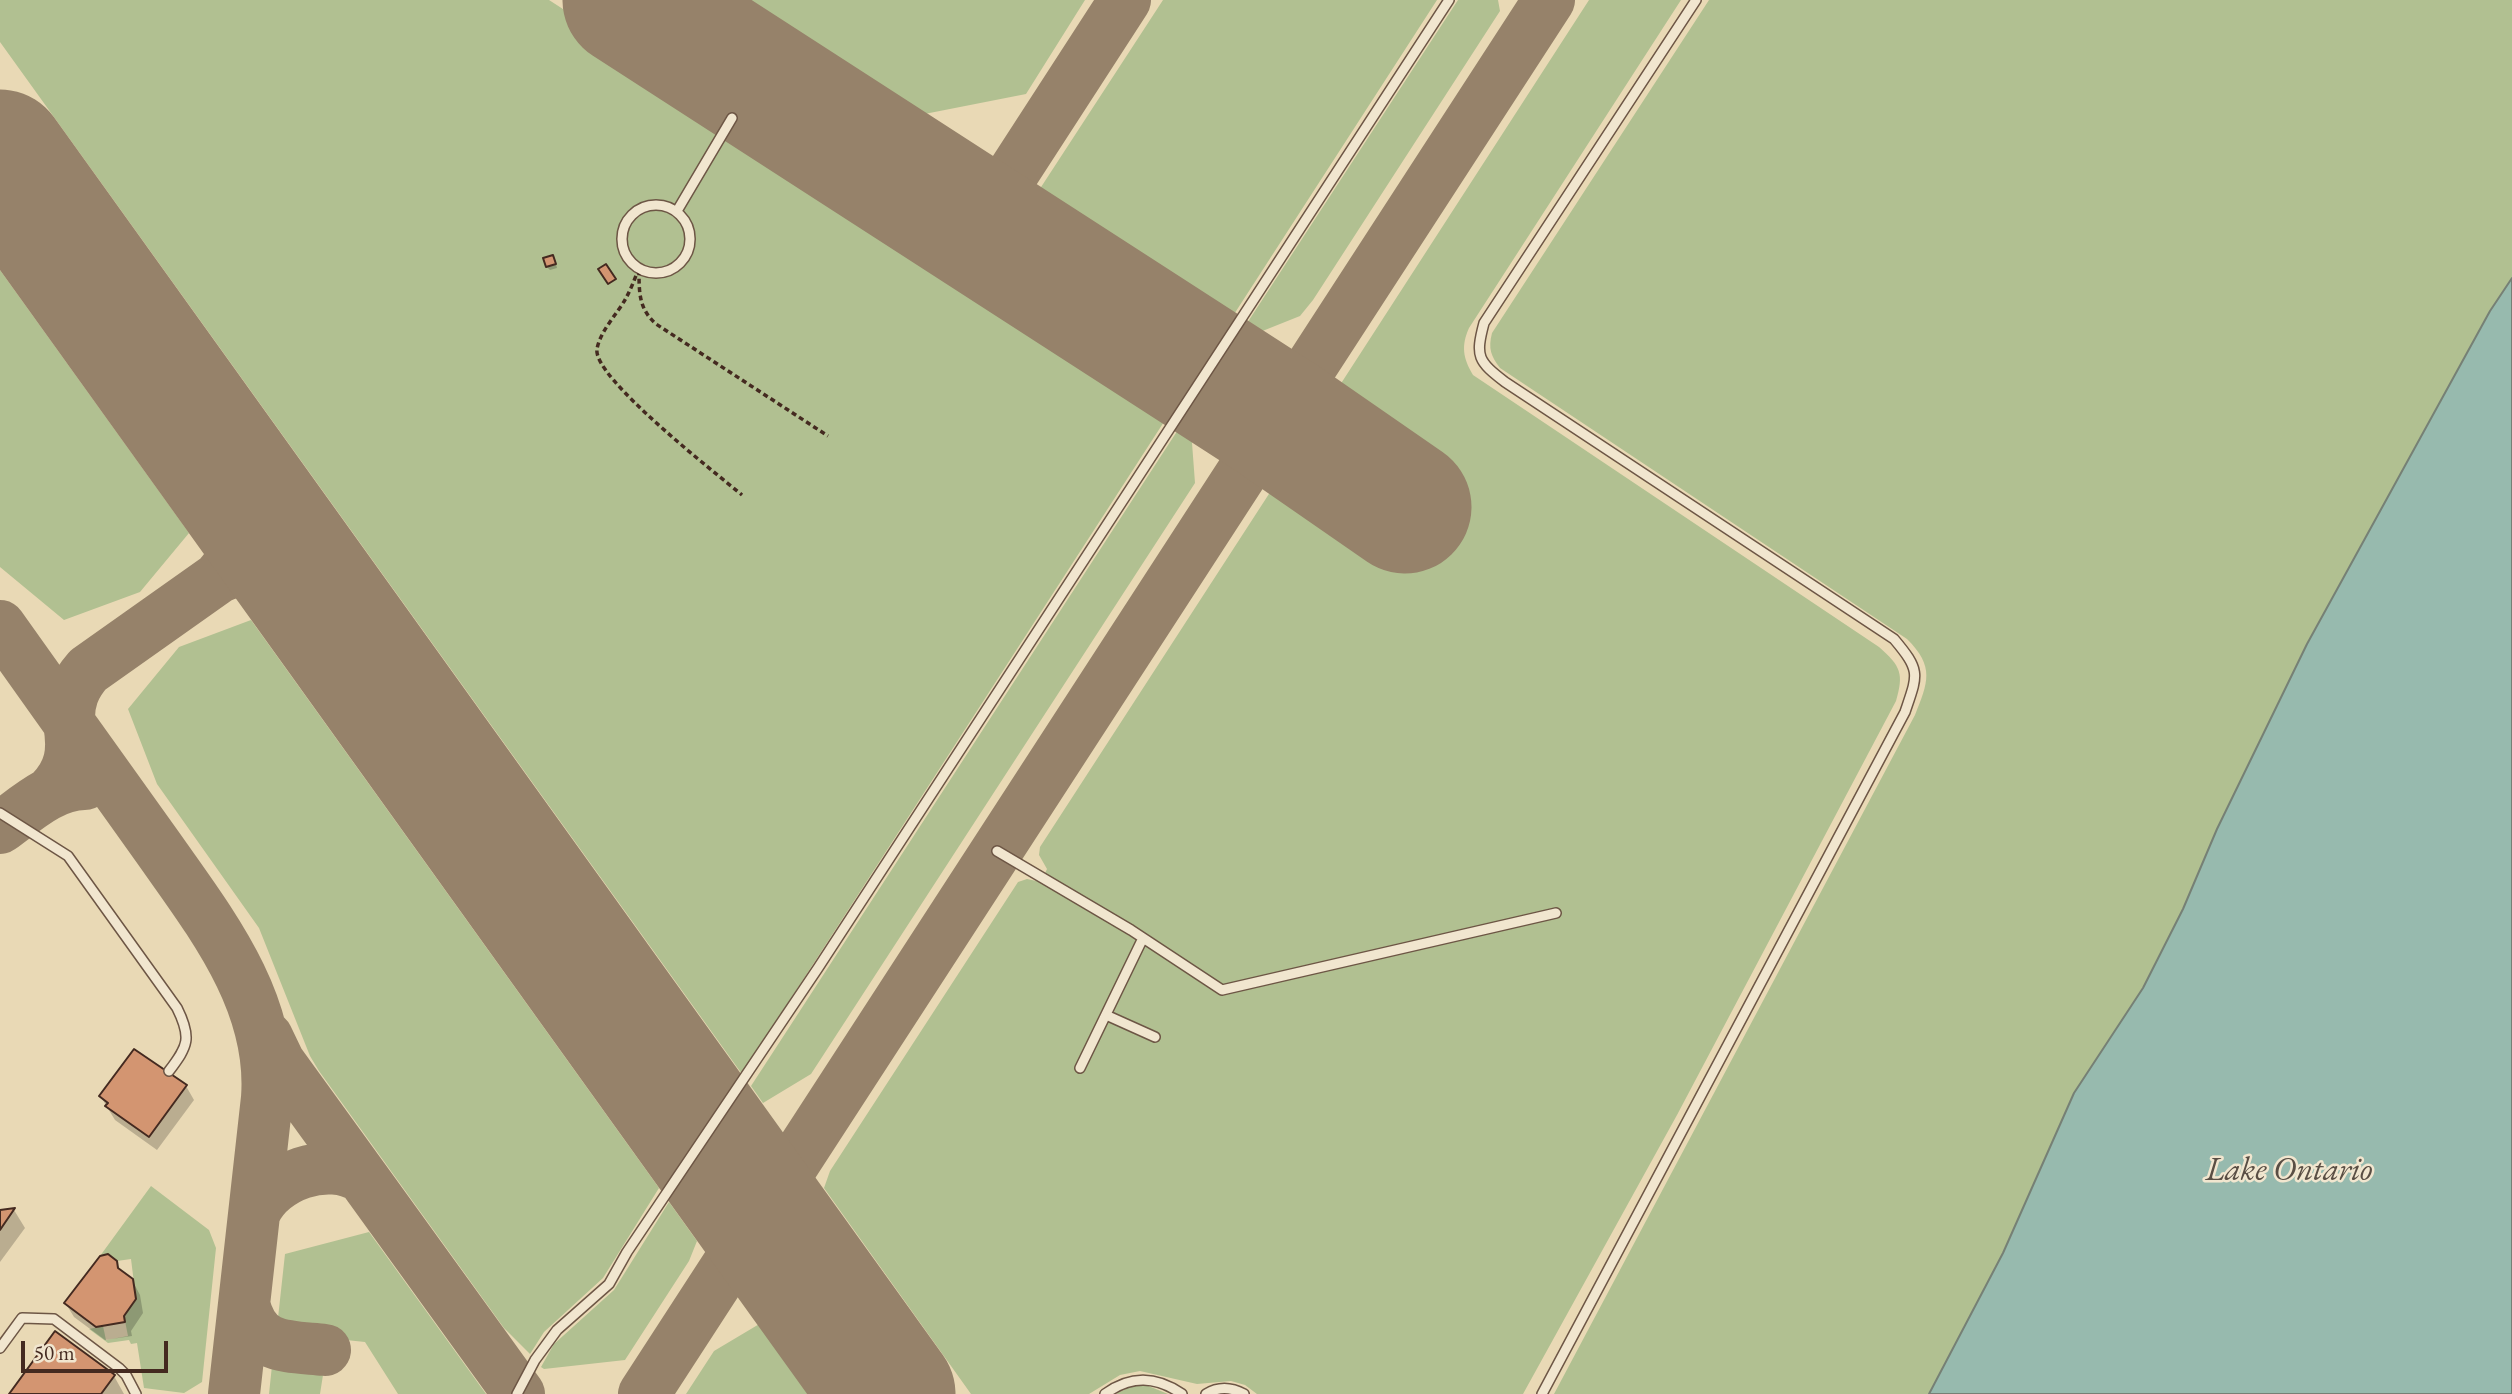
<!DOCTYPE html>
<style>
body{margin:0}
#map{position:relative;width:2512px;height:1394px;overflow:hidden;background:#e9d9b5;font-family:"EB Garamond",serif}
canvas{display:block}
.scale{position:absolute;left:21px;top:1341px;width:147px;height:32px;box-sizing:border-box;border:4px solid #442a20;border-top:0;padding-left:9px;font-size:21px;line-height:24px;white-space:nowrap;color:#442a20;-webkit-text-stroke:5px #f1e6cf;paint-order:stroke}
</style>
<div id="map">
<canvas width="2512" height="1394"></canvas>
<div class="scale">50 m</div>
</div>
<script>
const ctx = document.querySelector('canvas').getContext('2d');
ctx.lineJoin = 'round';
function paint(path, color) { ctx.fillStyle = color; ctx.fill(path, 'evenodd'); }
function stroke(path, color, width, dash) { ctx.strokeStyle = color; ctx.lineWidth = width; ctx.lineCap = dash ? 'butt' : 'round'; ctx.setLineDash(dash || []); ctx.stroke(path); }
function write(font, color, halo, rows, align = 'center') {
  ctx.font = font + ' "EB Garamond",serif'; ctx.lineWidth = 5; ctx.setLineDash([]); ctx.textBaseline = 'middle'; ctx.strokeStyle = halo; ctx.fillStyle = color; for (const [text, x, y, turn = 0] of rows) {
    ctx.save(); ctx.translate(x, y); ctx.rotate((+turn || 0) * Math.PI / 180); ctx.textAlign = isNaN(turn) ? turn : align; if (halo) ctx.strokeText(text, 0, 0); ctx.fillText(text, 0, 0); ctx.restore();
  }
}
paint(new Path2D(`
 M0 0H549L1165 398 1171 411 742 1074 0 42Z
 M709 0H1085L1026 94 894 120Z
 M1163 0H1437L1229 322 1216 326 1030 204Z
 M1458 0H1498L1500 11 1313 300 1300 316 1250 336 1238 337Z
 M1589 0H1681L1469 328C1461 346 1463 358 1473 375L1879 647C1901 666 1904 674 1896 701L1677 1115 1523 1394H1257L1245 1385 1231 1381 1197 1384 1140 1371 1120 1375 1089 1394H971L824 1188 830 1171 1018 882 1027 879 1041 882 1047 869 1039 855 1040 847 1278 480 1282 478 1385 545 1434 470 1329 402Z
 M1709 0H2512V278L2490 311 2307 644 2217 829 2183 909 2143 988 2074 1093 2003 1253 1929 1394H1554L1915 715C1928 682 1935 667 1907 639L1500 368C1491 356 1488 349 1492 333Z
 M0 270 189 533 140 592 64 620 0 567Z
 M1187 416H1190L1195 483 811 1074 763 1103 751 1086Z
 M251 620 659 1188 603 1278 544 1332 530 1354 504 1328 319 1071 310 1056 259 928 157 784 128 709 179 647Z
 M151 1186 209 1230 216 1248 202 1382 184 1393 144 1388 137 1343 131 1344 129 1340 108 1343 89 1329 103 1326 106 1340 128 1336 124 1316 136 1299 131 1259 117 1261 108 1254 100 1256Z
 M669 1202 697 1241 689 1261 625 1360 544 1369 541 1367 554 1344 614 1290Z
 M369 1232 486 1394H398L365 1342 289 1334 278 1318 285 1254Z
 M761 1323 811 1394H686L714 1351Z
 M273 1356 310 1360 323 1375 320 1394H269Z
 M1146 1385 1168 1394H1116L1132 1386Z`), '#b1c091');
const water = new Path2D(`
 M2512 278V1394H1929L2003 1253 2074 1093 2143 988 2183 909 2217 829 2307 644 2490 311Z`);
paint(water, '#97baae');
stroke(water, '#768075', 2);
paint(new Path2D(`
 M555 260 557 268 550 270 547 267Z
 M186 1086 194 1100 157 1150 115 1120 101 1097Z
 M14 1210 25 1228 0 1262V1212Z
 M116 1262 122 1273 132 1280 140 1295 143 1313 131 1331 132 1336 105 1340 74 1317 66 1304Z
 M114 1376 124 1394H11Z`), '#0003');
stroke(new Path2D(`
 M978 227 1125 0
 M218 578C251 541 242 517 228 474
 M0 626 69 723C74 751 71 771 51 792
 M0 828C25 810 52 784 85 784
 M267 1037 279 1062 363 1178
 M255 1212C271 1176 328 1155 363 1178L519 1394
 M244 1304C255 1350 286 1346 325 1350
 M234 1394 267 1098C274 1002 211 923 159 849 129 807 99 765 69 723 68 701 74 686 88 670L218 578C259 559 278 572 313 592
 M644 1394 1549 0`), '#96826a', 52);
stroke(new Path2D(`
 M629 0 1278 419 1405 507
 M0 156 889 1394`), '#96826a', 133);
const building = new Path2D(`
 M553 255 556 264 546 267 543 258Z
 M606 264 616 279 608 284 598 269Z
 M134 1049 187 1085 149 1137 105 1106 108 1103 99 1096Z
 M15 1208 0 1230V1210Z
 M108 1254 117 1261 118 1268 133 1279 136 1299 124 1316 125 1322 96 1327 64 1303 100 1256Z
 M55 1331 115 1375 101 1394H9Z`);
paint(building, '#d39571');
stroke(building, '#442a20', 2);
const service = new Path2D(`
 M622 239a34 34 0 1 1 68 0a34 34 0 1 1-68 0Z
 M677 211 732 118
 M0 813 68 856 177 1008C192 1038 188 1046 169 1071
 M997 851 1131 930 1222 990 1556 913
 M1106 1015 1155 1037
 M1080 1068 1143 938
 M0 1348 22 1318 54 1319 119 1368 126 1375 136 1394
 M517 1394 535 1360 557 1330 609 1284 627 1252 818 968 1449 0
 M1105 1394C1131 1375 1156 1376 1182 1394
 M1206 1394C1219 1386 1231 1387 1244 1394
 M1542 1394 1905 712C1918 674 1921 671 1894 639L1505 382C1478 361 1475 357 1484 323L1696 0`);
stroke(service, '#6d5645', 12);
stroke(new Path2D(`
 M639 268C635 278 631 289 626 298 618 313 600 331 597 349 592 377 717 474 742 495
 M639 270C639 293 639 309 656 324L828 436`), '#442a20', 3.5, [5, 3.5]);
stroke(service, '#f1e6cf', 9);
write('italic 33px', '#594e44', '#f1e6cf', [
 ["Lake Ontario",2289,1171]
]);
</script>
